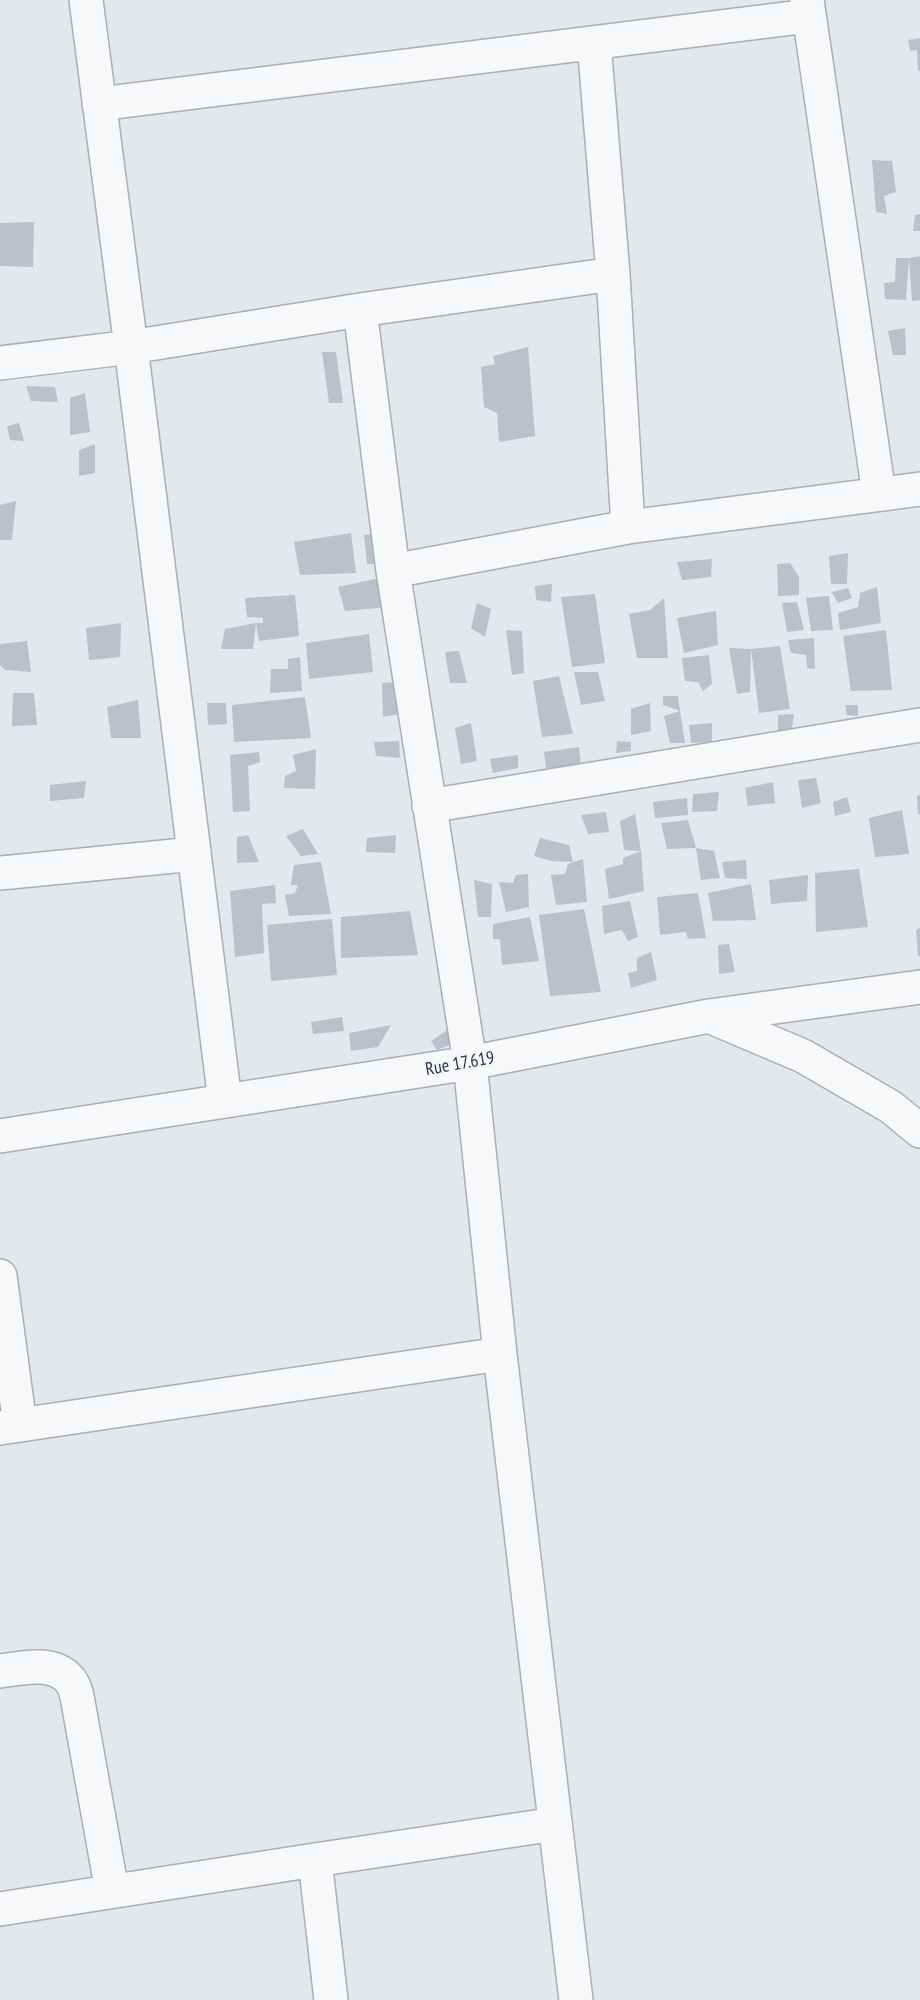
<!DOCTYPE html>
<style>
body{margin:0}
canvas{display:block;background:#e4e7ec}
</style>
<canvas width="920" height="2000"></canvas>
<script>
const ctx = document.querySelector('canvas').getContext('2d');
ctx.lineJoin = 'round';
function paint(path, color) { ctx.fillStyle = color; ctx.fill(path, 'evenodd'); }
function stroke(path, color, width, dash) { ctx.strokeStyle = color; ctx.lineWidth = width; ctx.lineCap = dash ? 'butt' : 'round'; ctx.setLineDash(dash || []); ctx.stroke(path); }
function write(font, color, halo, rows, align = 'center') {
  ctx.font = font + ' "PT Sans Narrow",sans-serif'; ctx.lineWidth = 4.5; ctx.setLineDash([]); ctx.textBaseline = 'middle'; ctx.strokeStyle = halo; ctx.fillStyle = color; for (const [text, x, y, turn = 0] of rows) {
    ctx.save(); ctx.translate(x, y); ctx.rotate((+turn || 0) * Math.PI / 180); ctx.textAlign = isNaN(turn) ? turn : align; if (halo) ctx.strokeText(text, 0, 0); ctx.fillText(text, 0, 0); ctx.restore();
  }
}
paint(new Path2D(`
 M920 38V71H918L917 50 910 51 908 40Z
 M872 160 892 161 896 192 884 196 887 214 876 212Z
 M920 214V231H913L915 215Z
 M34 222 33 267 0 266V223Z
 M920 256V300L912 301 909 258Z
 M896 258H909L906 300 885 299 884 283 895 282Z
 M905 328 906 355H893L888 331Z
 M528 347 535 436 499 442 497 413 484 407 481 367 495 364 493 356Z
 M322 352H336L343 403H329Z
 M26 386 55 387 58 402 31 401Z
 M85 393 90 432 70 435V398Z
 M19 423 24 441 10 440 7 426Z
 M95 444V473L79 476V450Z
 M16 501 12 540H0V505Z
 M351 533 356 573 300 575 294 542Z
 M379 534 381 564H367L364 535Z
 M848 553 847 584H831L829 556Z
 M712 559 711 577 682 580 677 562Z
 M790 563 799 577V595L778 596 777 564Z
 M384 577 388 607 345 611 338 587Z
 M552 584 551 602 536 600 535 586Z
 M877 587 881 623 840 630 838 613 858 607 860 593Z
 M848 588 852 598 838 603 832 592Z
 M595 594 605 663 572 667 561 597Z
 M295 595 299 636 259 641 256 623H263V618L247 617 245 598Z
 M829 596 833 630 811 631 806 598Z
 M664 598 668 658H637L629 614 650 610Z
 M797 602 804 630 787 632 782 603Z
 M477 603 491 609 485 637 471 628Z
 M716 611 718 645 684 653 677 618Z
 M121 623 120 657 89 660 86 628Z
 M256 623 253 649H221L225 629Z
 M506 630 522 631 524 673 512 675Z
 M886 630 892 690 851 691 843 636Z
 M369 634 373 672 309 679 306 643Z
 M814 638 815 669 807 668 806 655 791 653 788 640Z
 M27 641 31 672 5 670 0 665V644Z
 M780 646 790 709 759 713 751 649Z
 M729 648 751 649 750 692 737 694Z
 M459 651 467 683H450L445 652Z
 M709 655 712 684 703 691 698 682 685 681 682 658Z
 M300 657 302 691 270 693 271 669H288V659Z
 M574 672H598L605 701 581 705Z
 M559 676 573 734 542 737 533 681Z
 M396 682 399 714 383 717 382 683Z
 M13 693H34L37 725 12 726Z
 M663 696H678L680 711 663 705Z
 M305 697 311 738 234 742 232 705Z
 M138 700 141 738H111L107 707Z
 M207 703H226L227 724 208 725Z
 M650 703 651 731 631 735V709Z
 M845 705H858V716L847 715Z
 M680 711 685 743H670L664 716Z
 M794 714 792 728 778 731V715Z
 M471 723 477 761 461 764 455 728Z
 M712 723V742L691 743 689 725Z
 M399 741 400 758 376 756 374 742Z
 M617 741 631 742V751L616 753Z
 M579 747 581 767 546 768 544 752Z
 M316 749 315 789 284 788 285 776 296 771 293 755Z
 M259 752 260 762 248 766 250 811 233 812 230 755Z
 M518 755V768L493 773 490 759Z
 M816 778 821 803 802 808 798 780Z
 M86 781 84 798 50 801V785Z
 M773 782 775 803 748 806 745 788Z
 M719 792 717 811 692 812 693 794Z
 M920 795V814H918L917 796Z
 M847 797 851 812 835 816 833 802Z
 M687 798 688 815 655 818 653 802Z
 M902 810 909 854 875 857 869 818Z
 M606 812 609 832 588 834 581 815Z
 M635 814 641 851 624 850 620 821Z
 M688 820 696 848 667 849 661 823Z
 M303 829 318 854 301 856 286 836Z
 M248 835 259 862 237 863V837Z
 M396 835 395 853 366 852 367 838Z
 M540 838 569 845 573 862 552 861 534 856Z
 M696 848 714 851 720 878 701 880Z
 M641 851 644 891 609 899 605 869 623 864V858Z
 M583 859 587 902 556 905 551 875 565 874 568 864Z
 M746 860 747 879 725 878 722 862Z
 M321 862 331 914 289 916 285 895 295 893 298 885H291L294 865Z
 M859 869 868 927 816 932 815 873Z
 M528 874 529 907 506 912 499 882 513 883 516 875Z
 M808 875 807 901 771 904 769 880Z
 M474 880 492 884 491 917H478Z
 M751 884 756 920 713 921 708 893Z
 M275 885 276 903 262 904 264 953 235 957 230 891Z
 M698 893 706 938 688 939 686 932 660 935 657 897Z
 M630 901 638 937 628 941 622 930 604 934 602 906Z
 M584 909 601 992 550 996 539 915Z
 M410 911 418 955 341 958V917Z
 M530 917 539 961 502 965 500 939H493V924Z
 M332 919 337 975 271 981 267 925Z
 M920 928V956H918L916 930Z
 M729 944 735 972 719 974 718 945Z
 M651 952 657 980 631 988 628 973 637 971V958Z
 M342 1017 344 1031 313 1034 311 1022Z
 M391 1025 378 1047 351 1051 349 1033Z
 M452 1027 457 1042 437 1050 431 1041Z`), '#bbc0ca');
const minor = new Path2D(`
 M86 0 131 347 225 1101
 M807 0 879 494
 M594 43 613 274 628 527
 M99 104 809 16
 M360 310 393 571 470 1063 500 1354 576 2000
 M0 363 131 347 360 310 613 274
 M393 571 628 527 920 489
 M429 806 920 725
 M0 873 194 854
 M711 1017 803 1056 891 1107 920 1131
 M0 1136 470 1063 709 1016 920 987
 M0 1276 20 1425
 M0 1428 500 1354
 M0 1671C22 1668 53 1660 70 1680 77 1689 78 1702 80 1713L112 1891
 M0 1909 315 1860
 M331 2000 315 1860 555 1824`);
stroke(minor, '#a9aeb7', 36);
stroke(minor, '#f7f8fa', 33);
write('18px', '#2b3445', '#f4f6f9', [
 ["Rue 17.619",460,1064,-10]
]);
</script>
